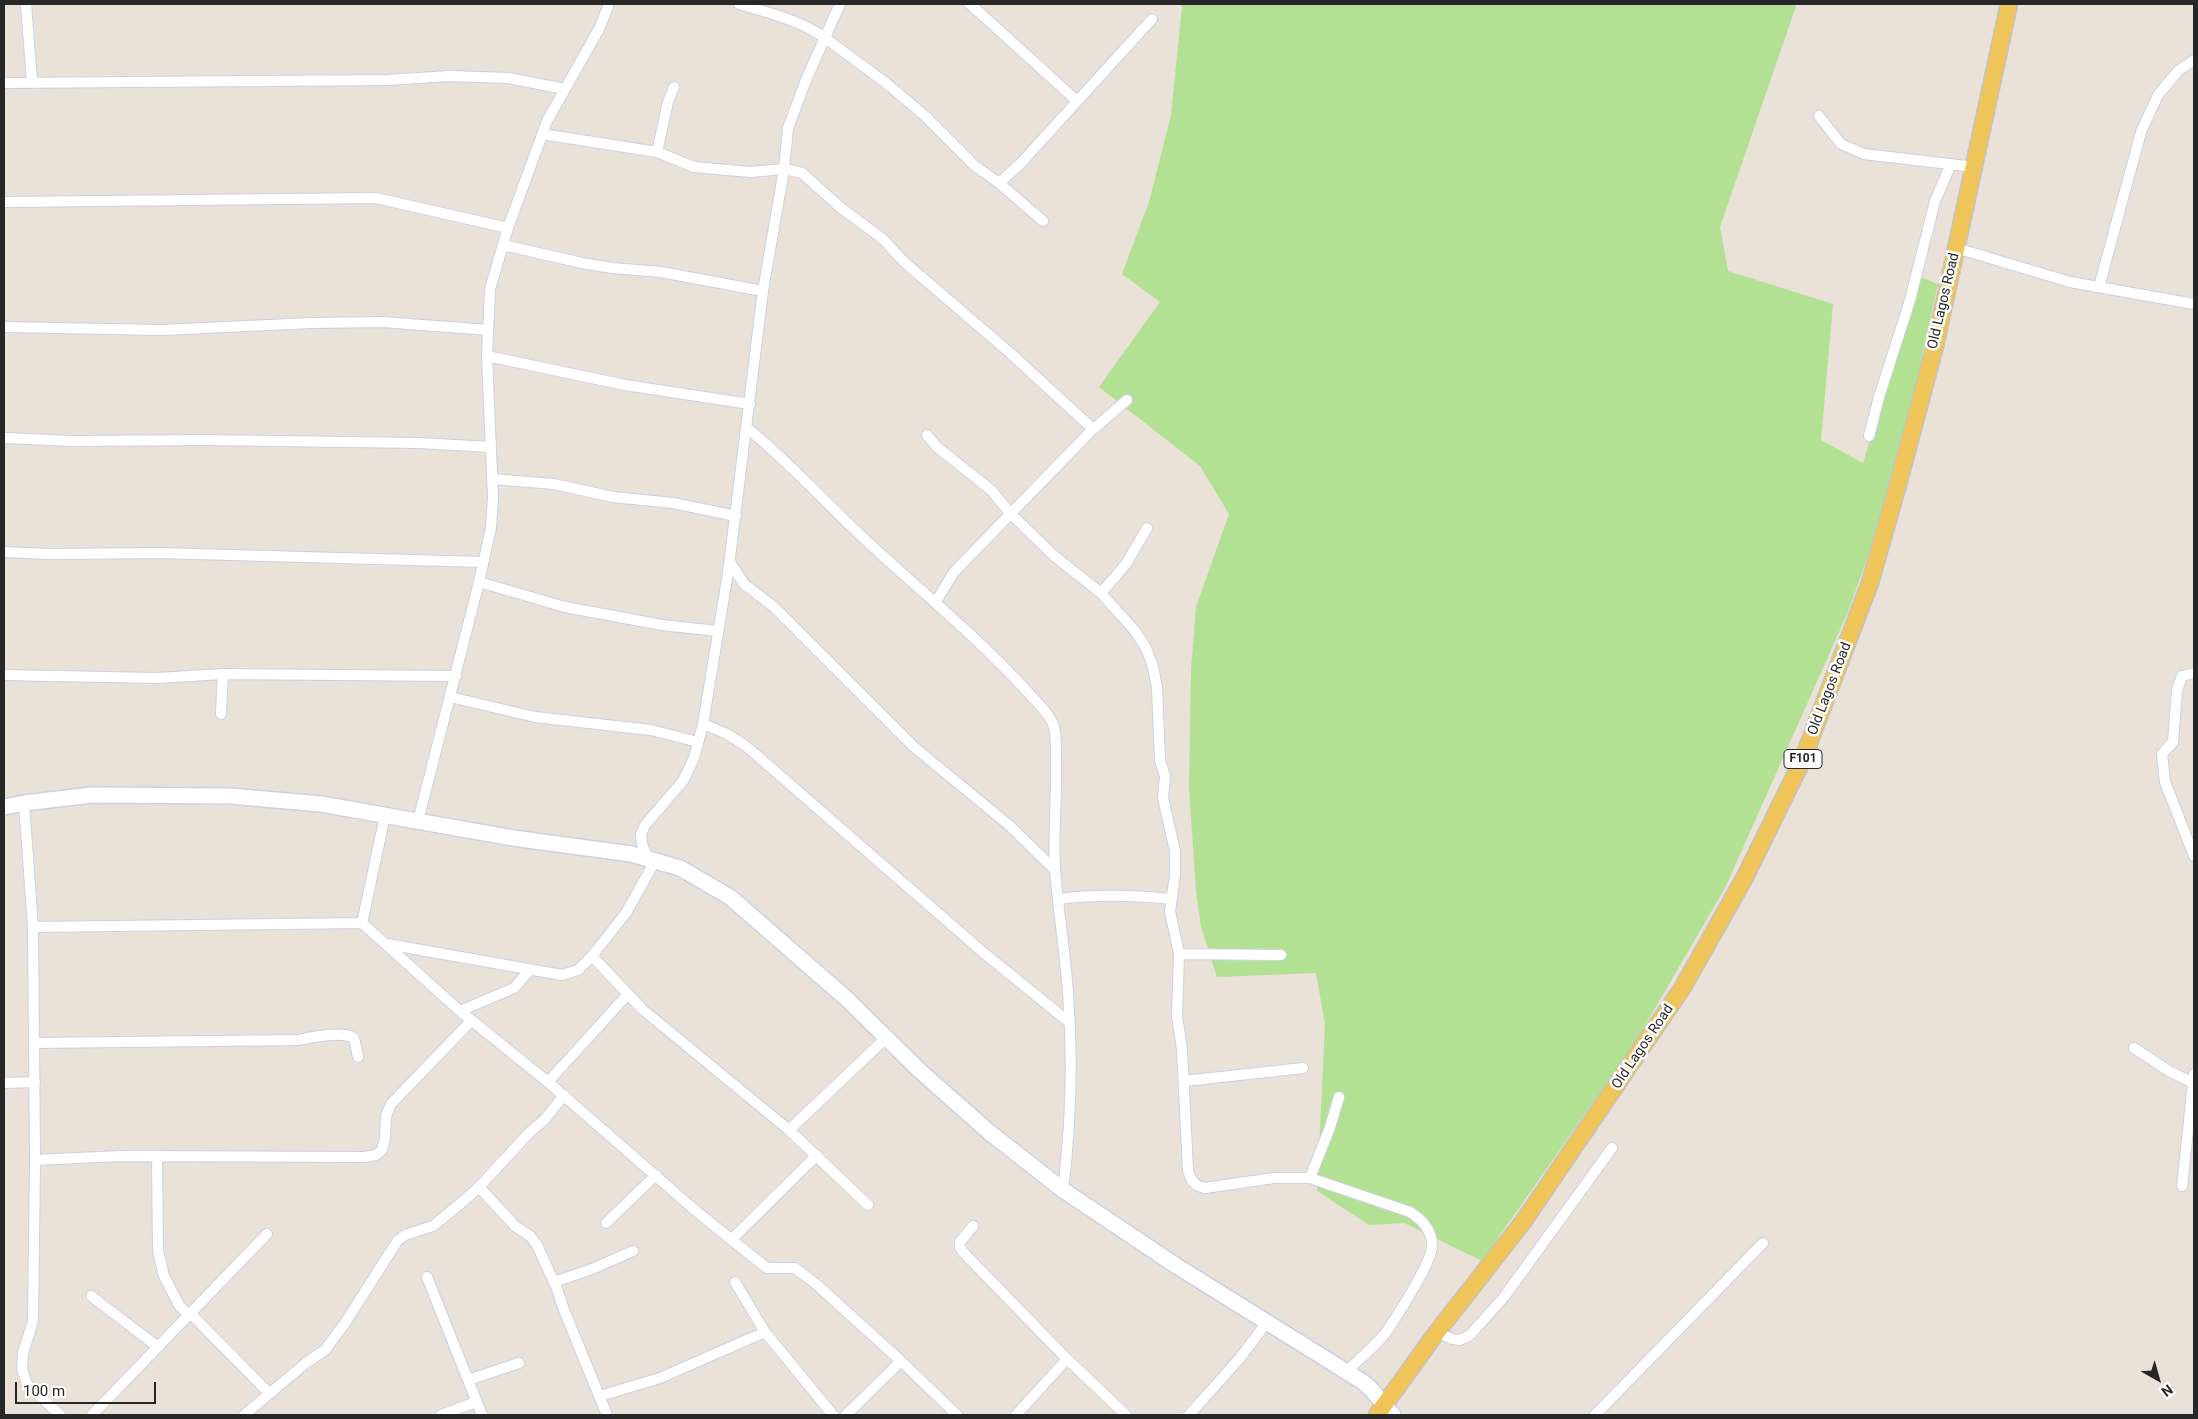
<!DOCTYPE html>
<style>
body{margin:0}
#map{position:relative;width:2198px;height:1419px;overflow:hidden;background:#eae1d8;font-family:Roboto,sans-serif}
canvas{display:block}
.frame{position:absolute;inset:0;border:5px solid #272727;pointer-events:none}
.north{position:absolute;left:2133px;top:1354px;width:50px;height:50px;-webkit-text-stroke:4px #fff;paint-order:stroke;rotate:142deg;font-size:14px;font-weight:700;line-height:20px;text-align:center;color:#272727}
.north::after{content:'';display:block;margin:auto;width:18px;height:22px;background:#272727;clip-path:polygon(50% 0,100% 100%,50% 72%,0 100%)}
.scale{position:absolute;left:15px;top:1382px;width:141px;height:22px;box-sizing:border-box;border:2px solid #272727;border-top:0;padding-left:6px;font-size:15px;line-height:18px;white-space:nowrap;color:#272727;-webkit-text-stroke:4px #fff;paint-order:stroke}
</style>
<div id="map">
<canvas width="2198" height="1419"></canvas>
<div class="frame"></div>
<div class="north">N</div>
<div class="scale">100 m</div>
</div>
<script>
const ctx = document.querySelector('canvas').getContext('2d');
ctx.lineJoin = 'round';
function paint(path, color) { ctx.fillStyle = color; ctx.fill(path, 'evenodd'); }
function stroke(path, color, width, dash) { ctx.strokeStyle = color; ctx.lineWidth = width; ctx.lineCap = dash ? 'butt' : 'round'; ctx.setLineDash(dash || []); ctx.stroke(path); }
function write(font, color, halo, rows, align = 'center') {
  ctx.font = font + ' Roboto,sans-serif'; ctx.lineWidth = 5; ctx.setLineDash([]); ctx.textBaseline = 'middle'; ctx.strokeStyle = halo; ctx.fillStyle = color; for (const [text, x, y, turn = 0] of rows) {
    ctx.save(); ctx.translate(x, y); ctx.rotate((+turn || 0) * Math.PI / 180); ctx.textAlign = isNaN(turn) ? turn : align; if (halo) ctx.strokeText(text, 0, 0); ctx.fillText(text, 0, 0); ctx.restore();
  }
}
paint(new Path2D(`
 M1179 4H1794L1796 6 1720 227 1728 271 1833 304 1821 440 1863 463 1920 277 1938 284 1895 481 1848 612 1725 888 1636 1041 1482 1261 1404 1223 1369 1225 1317 1191 1325 1024 1316 973 1217 977 1201 927 1196 891 1189 788 1191 670 1196 607 1229 514 1200 466 1099 387 1160 302 1122 274 1149 202 1171 115 1182 7Z`), '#b2e194');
const street = new Path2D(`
 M26 4 32 82
 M739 4C769 13 800 20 825 38L886 83 924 115 975 166 999 183 1043 221
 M970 4 1077 101
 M4 83 387 80 449 76 508 78 565 89
 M1819 116 1841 144 1864 154 1975 167
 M542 134 657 152 694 167 750 172 784 169 802 173 841 208 883 239 903 261 1009 352 1093 429
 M657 152 668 102 674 87
 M999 183 1021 163 1152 19
 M4 202 376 198 508 228
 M503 245 582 263 612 268 661 272 763 291
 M1956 248 2070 282 2194 304
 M2099 287 2141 132 2158 95 2178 71 2194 60
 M4 327 162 330 311 323 383 322 488 330
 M487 356 625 385 750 404
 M747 428C792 464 829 507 871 545 923 593 977 637 1025 689 1034 700 1048 711 1053 724 1057 735 1056 748 1056 760 1057 796 1053 832 1055 868 1058 909 1065 951 1068 993 1073 1058 1071 1125 1063 1190
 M927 435 937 447 991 490 1011 514 1053 555 1101 593 1135 631 1146 648 1153 667 1157 687 1160 760 1165 776 1163 798 1175 851V875L1170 911 1179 954 1177 1016 1182 1049 1188 1170C1191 1181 1193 1185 1205 1188L1274 1178H1310L1410 1212C1423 1220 1432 1230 1432 1246 1432 1262 1397 1316 1387 1331 1376 1346 1359 1359 1346 1372
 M1869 436 1879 397 1910 300 1935 201 1951 164
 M4 438 71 441 207 440 419 443 490 447
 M492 479 554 484 613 497 673 503 736 516
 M4 552 50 554 160 553 483 562
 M730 562 744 584 774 607 914 747 1010 826 1055 870
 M479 582 565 607 662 625 718 631
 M1101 593 1126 564 1147 528
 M935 603 954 572 1091 431 1127 400
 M2194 673 2182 676 2177 690 2173 742 2162 754 2165 782 2194 856
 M4 675 157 678 223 674
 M450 697 535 717 651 730 698 742
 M221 714 223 674 456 676
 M703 724 727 734 746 746 985 954 1069 1022
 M24 803 33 927 35 1160 33 1321 23 1353 22 1369 27 1384 60 1415
 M418 821 479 582 491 528 493 497 487 356 490 289 508 228 547 121 599 29 609 4
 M648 859 642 844 641 834 645 825 683 781 694 758 703 724 728 573 763 291 784 169 788 128 806 80 840 4
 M655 861 626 913 592 956 642 1009 789 1130 868 1205
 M1059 899C1097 894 1133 895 1171 899
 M362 923 385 816
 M33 927 362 923 460 1011 548 1082 696 1211 758 1261 767 1268H795L816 1284 901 1361 957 1415
 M387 944 562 975 578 970 592 956
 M1179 954 1281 955
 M460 1011 514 988 529 971
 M34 1043 299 1040C312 1037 343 1031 354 1038L358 1057
 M2134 1048 2169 1071 2193 1083
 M1184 1081 1303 1068
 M548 1082 628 994
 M4 1083 35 1082
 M789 1130 886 1038
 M157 1156 158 1251 164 1276 179 1305 184 1311 191 1314 269 1393
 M35 1160 121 1156 364 1157 376 1155 382 1150 385 1138 386 1116 391 1104 471 1021
 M1310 1178 1330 1127 1339 1097
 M2182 1186 2194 1074
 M479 1187 515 1226 530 1236 537 1245 557 1289 564 1310 607 1415
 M606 1223 656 1175
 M973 1226 960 1242V1247L963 1252 1067 1359 1126 1415
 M732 1239 817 1155
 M427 1277 482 1415
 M554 1282 592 1269 633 1251
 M735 1282 765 1332 833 1415
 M91 1296 158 1347
 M1437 1332 1452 1339 1460 1340 1470 1335 1504 1297 1612 1148
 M468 1380 519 1363
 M600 1396 660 1378 765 1332
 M92 1415 267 1234
 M244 1415 306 1363 325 1350 345 1323 398 1240 405 1235 433 1226 460 1204 479 1187 529 1133 545 1119 564 1095
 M441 1415 476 1402
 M846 1415 901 1361
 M1016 1415 1067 1359
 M1189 1415 1240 1358 1267 1322
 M1595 1415 1763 1243`);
const secondary = new Path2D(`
 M4 807 24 803 92 795 230 796 321 804 513 838 631 854 680 868 730 897 848 1000 919 1070 989 1132 1063 1190 1175 1265 1363 1382 1371 1389 1393 1415`);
const primary = new Path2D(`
 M1377 1415 1437 1332 1523 1222 1683 987 1745 877 1802 761 1870 583 1899 481 1935 346 2009 4`);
stroke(street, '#cdd2e0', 12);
stroke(secondary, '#cdd2e0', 18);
stroke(primary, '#c3c3c3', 19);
stroke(street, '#fff', 10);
stroke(secondary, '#fff', 15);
stroke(primary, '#efc458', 16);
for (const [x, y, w] of [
 [1803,759,38]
]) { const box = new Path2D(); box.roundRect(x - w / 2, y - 9.5, w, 19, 4); ctx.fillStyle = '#fff'; ctx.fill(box); stroke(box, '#272727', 1); }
write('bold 12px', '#272727', null, [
 ["F101",1803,759]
]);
write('14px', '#272727', '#fff', [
 ["Old Lagos Road",1944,301,-77],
 ["Old Lagos Road",1830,689,-69],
 ["Old Lagos Road",1643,1047,-56]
]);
</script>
